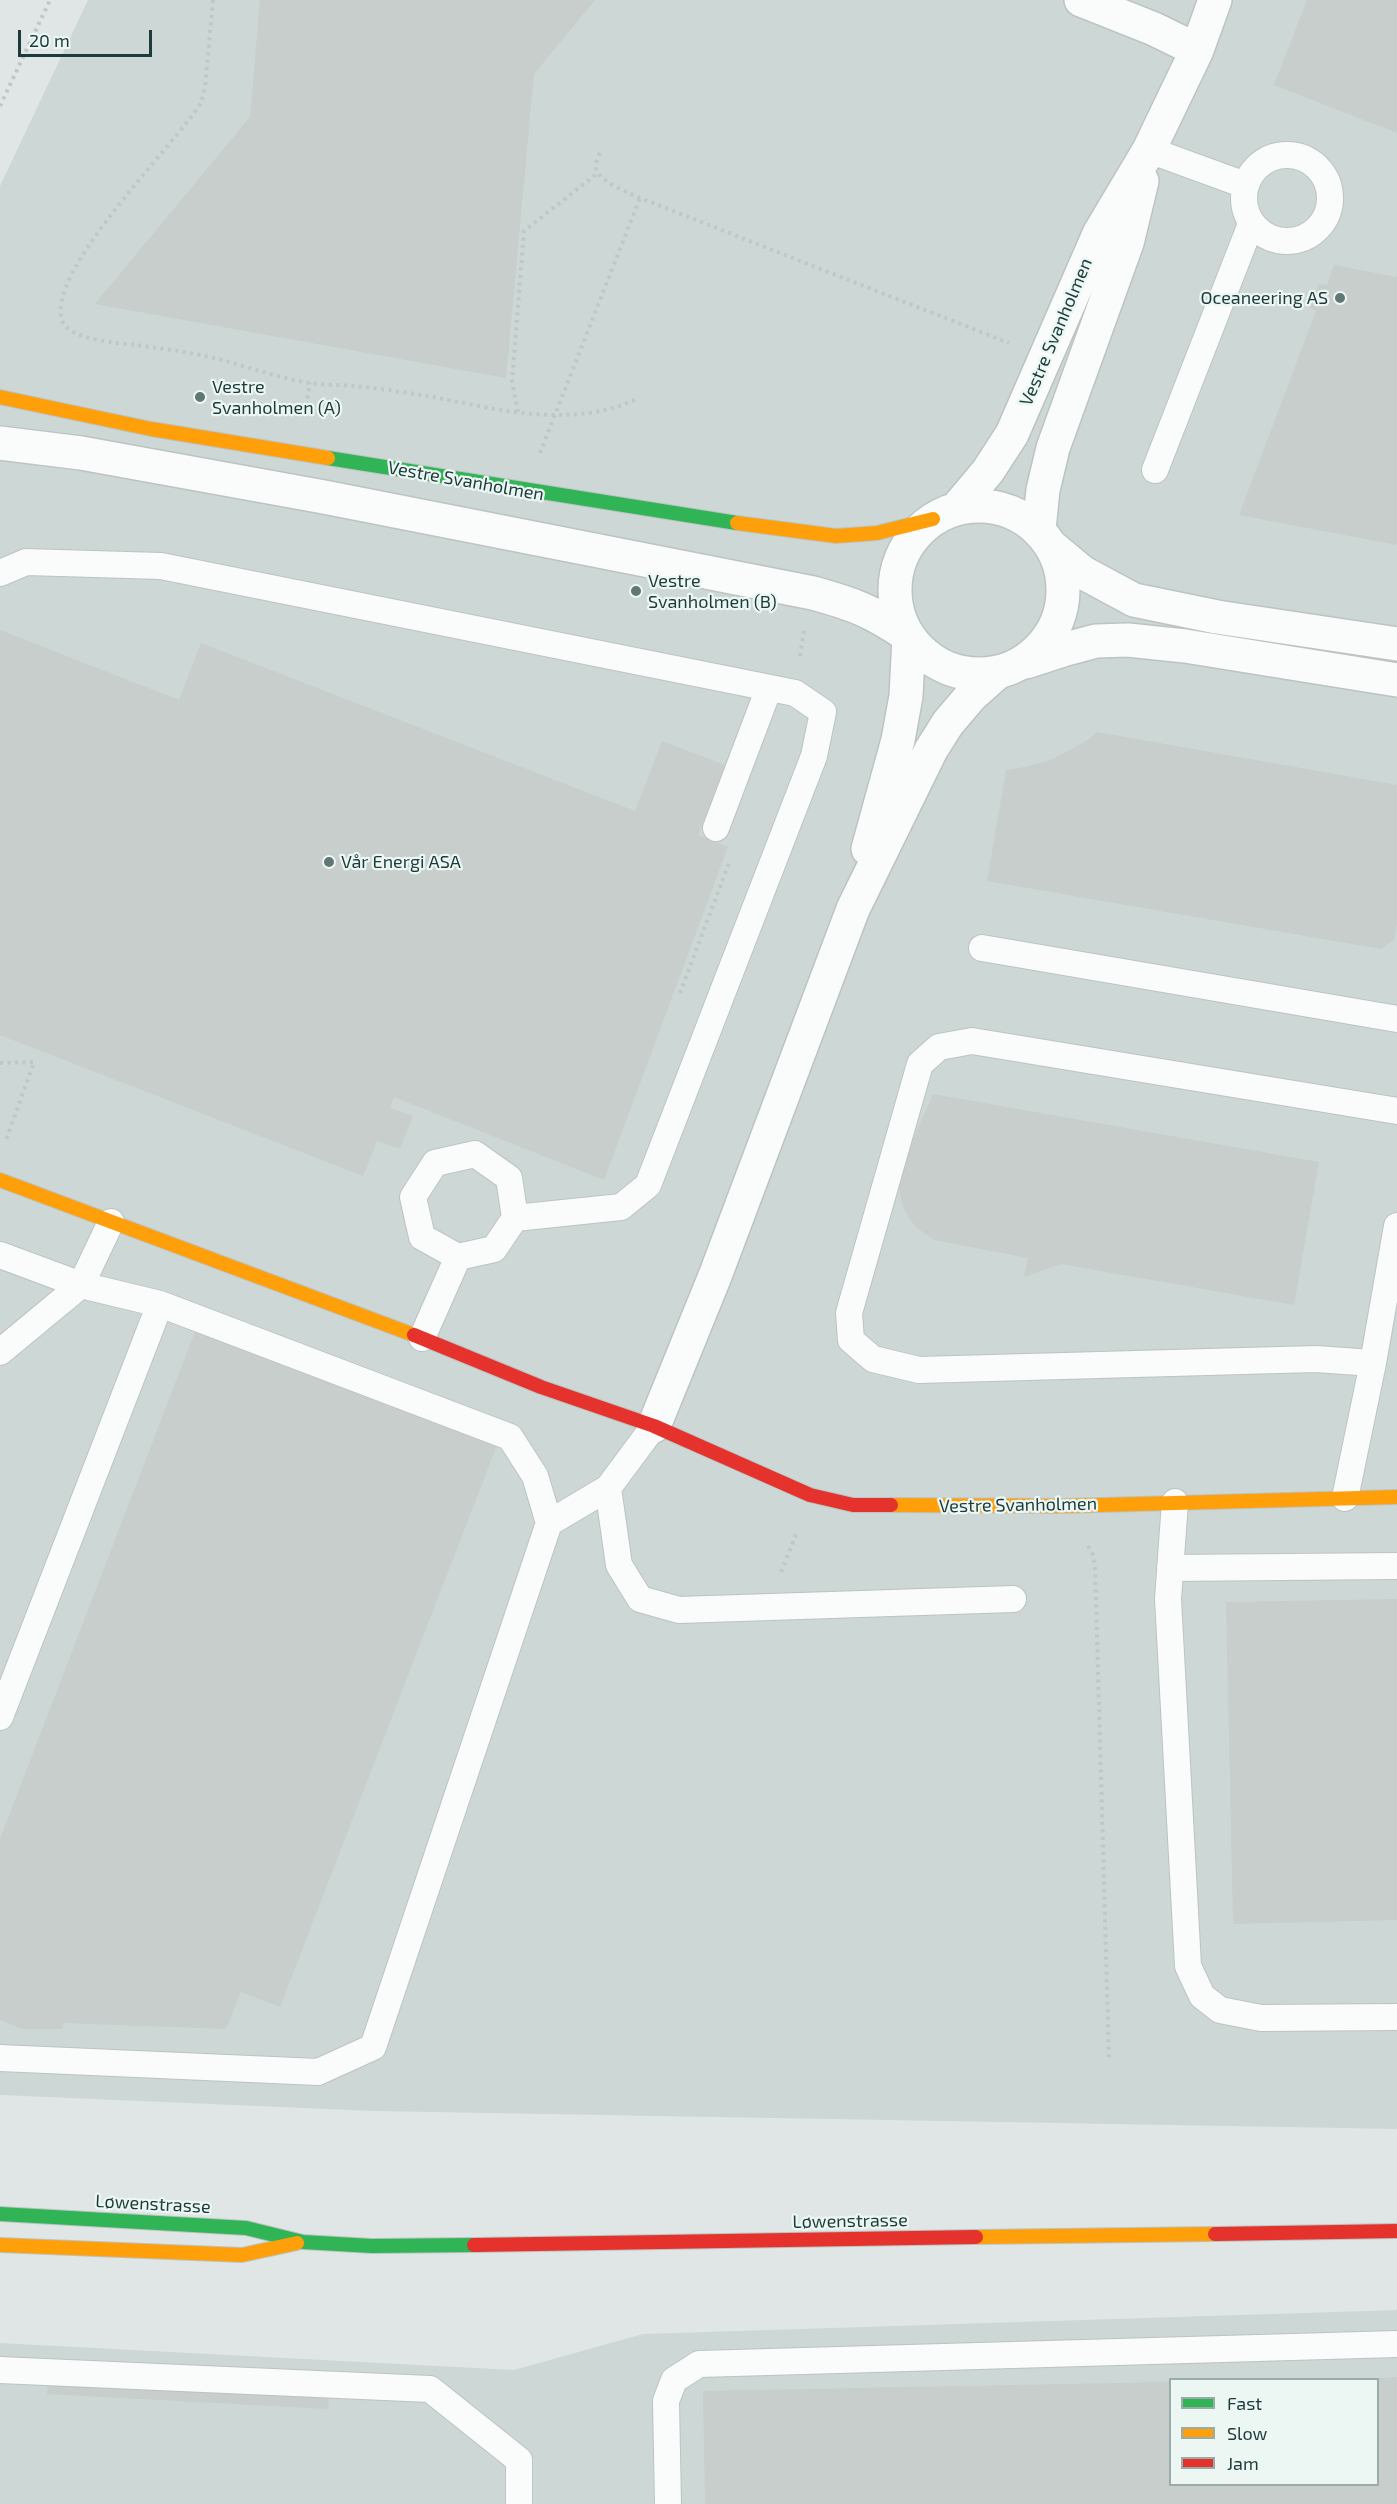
<!DOCTYPE html>
<meta charset="utf-8">
<style>
body{margin:0}
#map{position:relative;width:1397px;height:2504px;overflow:hidden;background:#e0e6e5;font-family:"Exo 2",sans-serif}
canvas{display:block}
.legend{position:absolute;left:1169px;top:2378px;width:210px;height:108px;box-sizing:border-box;background:#ecf7f4;border:2px solid #99acaa;margin:0;padding:8px 10px;list-style:none;font-size:18px;color:#1c3b3a}
.legend li{display:flex;align-items:center;gap:12px;height:30px}
.legend b{width:30px;border:2px solid #99acaa}
.scale{position:absolute;left:18px;top:30px;width:134px;height:27px;box-sizing:border-box;border:3px solid #1c3b3a;border-top:0;padding-left:8px;font-size:18px;line-height:21px;white-space:nowrap;color:#1c3b3a;-webkit-text-stroke:4px #ecf7f4;paint-order:stroke}
</style>
<div id="map">
<canvas width="1397" height="2504"></canvas>
<ul class="legend">
<li><b style="height:8px;background:#30b455"></b>Fast</li>
<li><b style="height:8px;background:#ff9f0a"></b>Slow</li>
<li><b style="height:8px;background:#e5322d"></b>Jam</li>
</ul>
<div class="scale">20 m</div>
</div>
<script>
const ctx = document.querySelector('canvas').getContext('2d');
ctx.lineJoin = 'round';
function paint(path, color) { ctx.fillStyle = color; ctx.fill(path, 'evenodd'); }
function stroke(path, color, width, dash) { ctx.strokeStyle = color; ctx.lineWidth = width; ctx.lineCap = dash ? 'butt' : 'round'; ctx.setLineDash(dash || []); ctx.stroke(path); }
function write(font, color, halo, rows, align = 'center') {
  ctx.font = font + ' "Exo 2",sans-serif'; ctx.lineWidth = 4.5; ctx.setLineDash([]); ctx.textBaseline = 'middle'; ctx.strokeStyle = halo; ctx.fillStyle = color; for (const [text, x, y, turn = 0] of rows) {
    ctx.save(); ctx.translate(x, y); ctx.rotate((+turn || 0) * Math.PI / 180); ctx.textAlign = isNaN(turn) ? turn : align; if (halo) ctx.strokeText(text, 0, 0); ctx.fillText(text, 0, 0); ctx.restore();
  }
}
paint(new Path2D(`
 M88 0H1397V2129L373 2111 0 2095V186Z
 M1397 2310V2504H0V2343L514 2370 643 2334ZM1170 2380H1378V2484H1170Z`), '#cdd8d6');
paint(new Path2D(`
 M260 0H595L534 74 506 378 95 304 250 117Z
 M1307 0H1397V133L1274 85Z
 M1334 265 1397 277V545L1239 515 1316 311 1310 308 1319 284 1327 285Z
 M0 630 179 700 201 643 635 811 662 741 725 765 698 835 728 847 604 1180 394 1097 390 1108 413 1116 400 1149 377 1141 363 1176 0 1035Z
 M1097 732 1397 785V924L1394 940 1381 949 987 881 1006 770 1025 767 1053 759 1088 740Z
 M933 1094 1319 1162 1294 1305 1061 1264 1024 1277 1028 1258 934 1240 921 1231 910 1220 902 1205 899 1188V1172Z
 M196 1329 497 1445 280 2007 241 1992 226 2029 64 2023 62 2029H22L0 2020V1839Z
 M1397 1599V1920L1233 1924 1226 1602Z
 M1397 2377V2504H705L703 2391 1170 2382V2484H1378V2378Z
 M48 2380 329 2396 328 2409 47 2394Z`), '#c7cecc');
const lane = new Path2D(`
 M1149 150 1245 185
 M1244 198a43 43 0 1 1 86 0a43 43 0 1 1-86 0Z
 M1155 470 1251 224
 M0 573 26 562 161 566 795 693 823 712 814 756 648 1185 621 1207 515 1218 494 1249 458 1257 422 1237 413 1197 435 1163 475 1154 509 1178 515 1218
 M716 828 769 688
 M982 948 1397 1019
 M0 1255 81 1285 160 1304 510 1437 535 1476 549 1523 373 2047 318 2072 0 2058
 M422 1338 458 1257
 M0 1352 81 1285 111 1222
 M1373 1363 1316 1359 919 1370 873 1359 851 1340 849 1313 920 1064 939 1047 972 1041 1397 1111
 M608 1488 619 1565 640 1599 679 1610 1013 1599
 M1345 1498 1373 1363 1397 1226
 M1175 1502 1168 1599 1188 1966 1202 1996 1220 2010 1261 2018 1397 2017
 M549 1523 608 1488 654 1426
 M1170 1568 1397 1566
 M0 1717 160 1304
 M0 2370 430 2389 519 2460V2504
 M668 2504 666 2401 674 2380 699 2364 1397 2344`);
const street = new Path2D(`
 M1081 0 1154 29 1197 50
 M0 443 81 453 324 497 813 593C853 604 872 611 907 635
 M895 590a84 84 0 1 1 168 0a84 84 0 1 1-168 0Z
 M957 508 988 471 1012 434 1099 234 1149 150 1197 50 1215 0
 M1039 529 1043 490 1053 448 1127 243 1142 181
 M1052 547 1082 572 1134 600 1217 617 1397 644
 M1026 662 1066 649 1096 641 1128 640 1185 646 1397 680
 M868 849 898 740 906 696 909 637
 M654 1426 715 1276 853 909 931 750 948 723 971 696 997 673`);
const fast = new Path2D(`
 M328 458 737 523
 M0 2214 246 2228 303 2242 372 2246 474 2245`);
const slow = new Path2D(`
 M0 397 151 429 328 458
 M737 523 836 536 877 533 933 519
 M0 1180 414 1335
 M891 1505 1063 1506 1397 1497
 M976 2237 1215 2234
 M0 2245 242 2255 297 2243`);
const jam = new Path2D(`
 M414 1335 541 1387 654 1426 810 1495 853 1505H891
 M1215 2234 1397 2231
 M474 2245 976 2237`);
stroke(lane, '#bdc3c2', 28);
stroke(street, '#bdc3c2', 36);
stroke(fast, '#bbc4c3', 16);
stroke(slow, '#bbc4c3', 16);
stroke(jam, '#bbc4c3', 16);
stroke(new Path2D(`
 M213 0 205 88 201 103C174 146 46 271 62 320 68 340 118 343 136 345 166 349 196 353 226 361 253 369 281 378 309 383 324 385 340 385 354 386 377 388 400 392 422 395 466 403 512 415 557 415 585 415 611 411 636 399
 M0 106 50 0
 M600 153C598 157 595 163 596 167 596 180 629 193 640 198L1009 343
 M306 406 310 383
 M518 412 512 382 524 231 598 173
 M540 453 640 198
 M800 656 804 631
 M680 993 729 863
 M0 1063 34 1062 5 1143
 M1088 1546 1092 1552 1095 1565 1109 2060
 M781 1572 797 1532`), '#bdc8c7', 4, [3, 4.5]);
stroke(lane, '#fafbfb', 26);
stroke(street, '#fafbfb', 33);
stroke(fast, '#30b455', 14);
stroke(slow, '#ff9f0a', 14);
stroke(jam, '#e5322d', 14);
for (const [x, y, r, color] of [
 [1340,298,6,"#617776"],
 [200,397,6,"#617776"],
 [636,591,6,"#617776"],
 [329,862,6,"#617776"]
]) { const dot = new Path2D(); dot.arc(x, y, r, 0, 2 * Math.PI); ctx.fillStyle = color; ctx.fill(dot); stroke(dot, '#ecf7f4', 2); }
write('18px', '#1c3b3a', '#ecf7f4', [
 ["Oceaneering AS",1328,298,"right"],
 ["Vestre",212,387],
 ["Svanholmen (A)",212,408],
 ["Vestre",648,581],
 ["Svanholmen (B)",648,602],
 ["Vår Energi ASA",341,862]
], 'left');
write('18px', '#1c3b3a', '#ecf7f4', [
 ["Vestre Svanholmen",1056,332,-67],
 ["Vestre Svanholmen",466,481,10],
 ["Vestre Svanholmen",1018,1505,-1],
 ["Løwenstrasse",153,2204,3],
 ["Løwenstrasse",850,2221,-1]
]);
</script>
